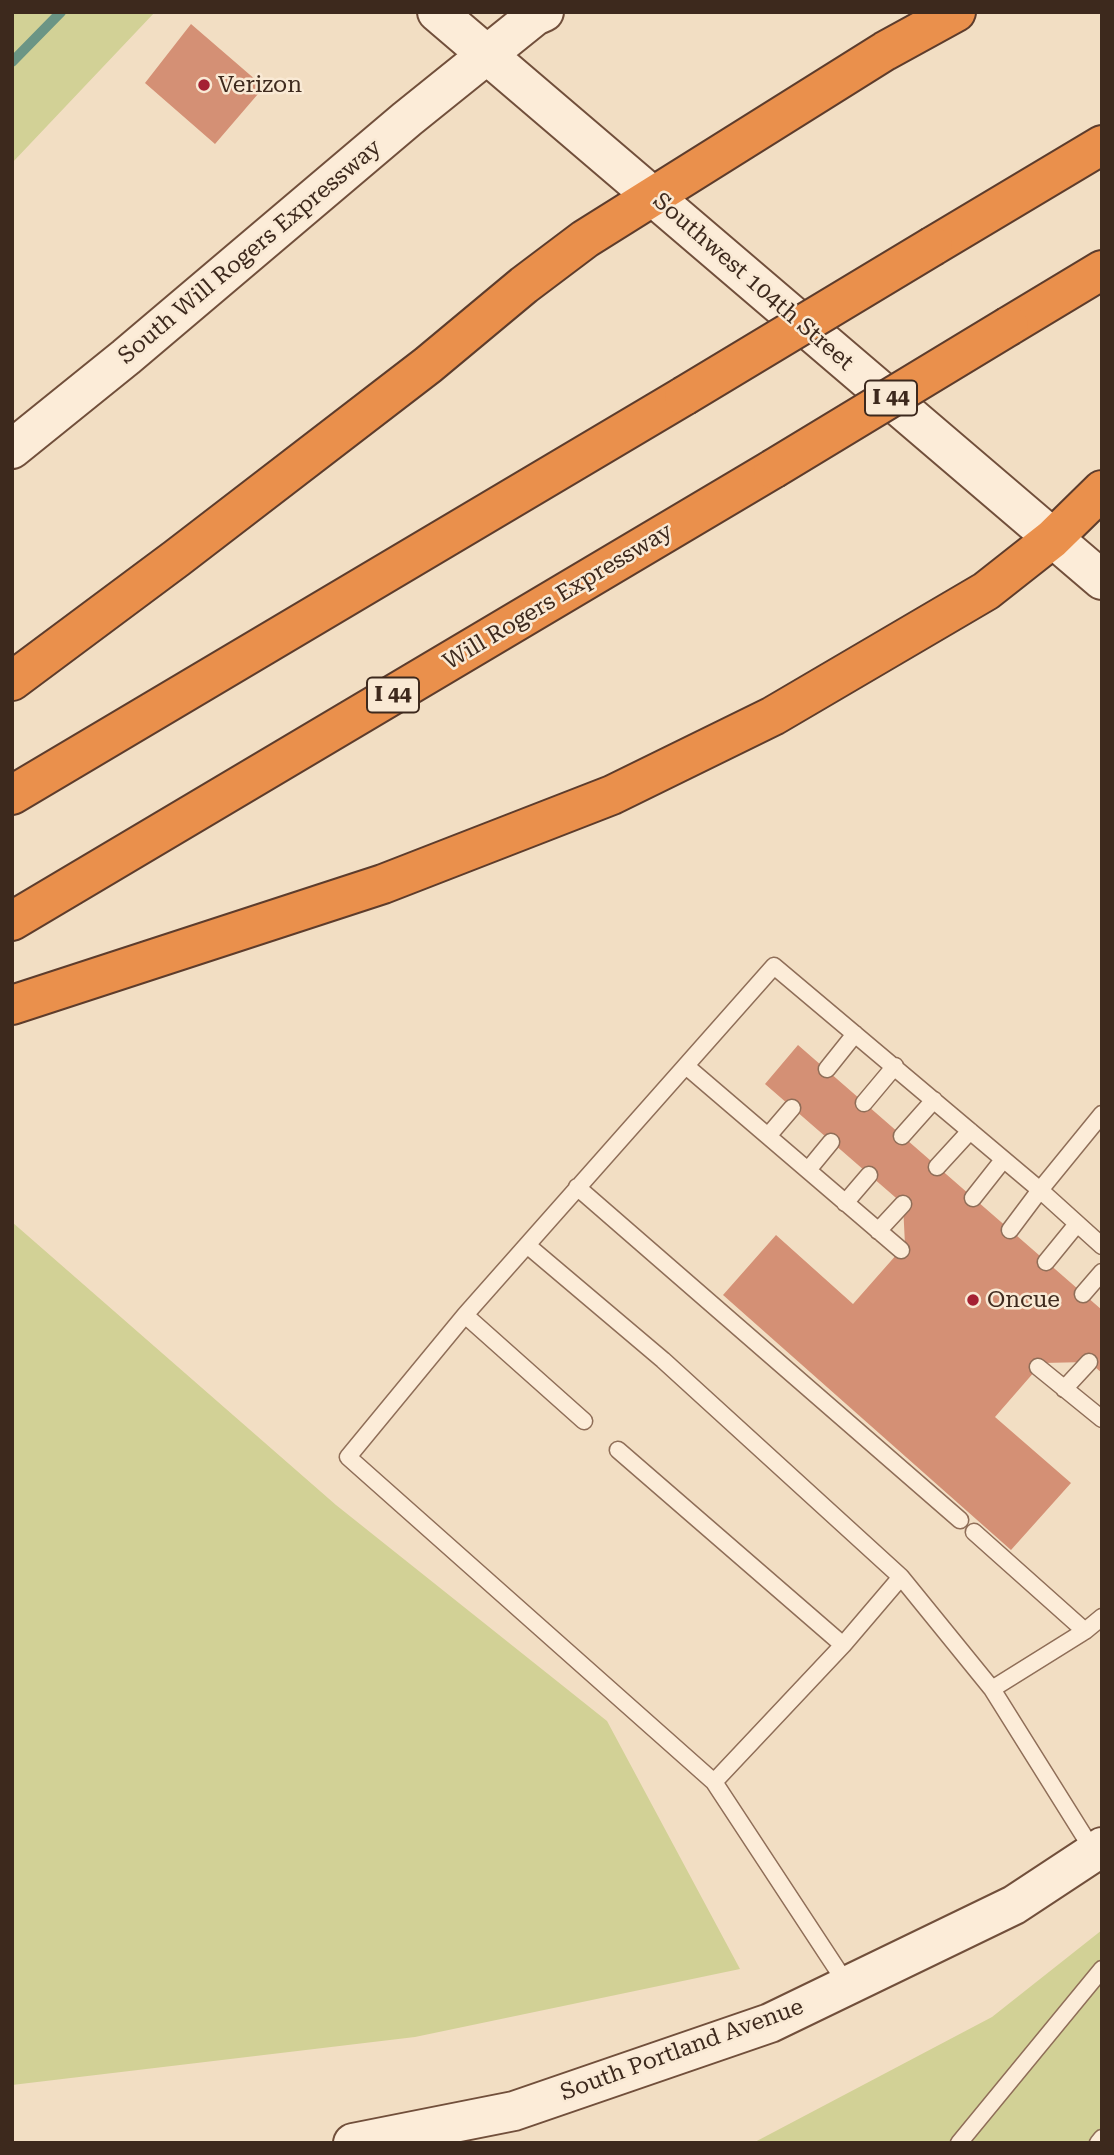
<!DOCTYPE html>
<style>
body{margin:0}
#map{position:relative;width:1114px;height:2155px;overflow:hidden;background:#f2dec3;font-family:"Roboto Serif",serif}
canvas{display:block}
.frame{position:absolute;inset:0;border:14px solid #3d291d;pointer-events:none}
</style>
<div id="map">
<canvas width="1114" height="2155"></canvas>
<div class="frame"></div>
</div>
<script>
const ctx = document.querySelector('canvas').getContext('2d');
ctx.lineJoin = 'round';
function paint(path, color) { ctx.fillStyle = color; ctx.fill(path, 'evenodd'); }
function stroke(path, color, width, dash) { ctx.strokeStyle = color; ctx.lineWidth = width; ctx.lineCap = dash ? 'butt' : 'round'; ctx.setLineDash(dash || []); ctx.stroke(path); }
function write(font, color, halo, rows, align = 'center') {
  ctx.font = font + ' "Roboto Serif",serif'; ctx.lineWidth = 5; ctx.setLineDash([]); ctx.textBaseline = 'middle'; ctx.strokeStyle = halo; ctx.fillStyle = color; for (const [text, x, y, turn = 0] of rows) {
    ctx.save(); ctx.translate(x, y); ctx.rotate((+turn || 0) * Math.PI / 180); ctx.textAlign = isNaN(turn) ? turn : align; if (halo) ctx.strokeText(text, 0, 0); ctx.fillText(text, 0, 0); ctx.restore();
  }
}
paint(new Path2D(`
 M12 12H155L12 163Z
 M12 1222 336 1505 607 1721 740 1969 415 2037 12 2085Z
 M1102 1930V2143H753L992 2017Z`), '#d2d196');
stroke(new Path2D(`
 M12 62 61 12`), '#6b9585', 10);
paint(new Path2D(`
 M191 24 264 87 215 144 145 83Z
 M798 1045 1102 1310V1373L1089 1362 1042 1363 995 1417 1071 1483 1011 1550 723 1295 776 1235 853 1304 905 1245 903 1204 765 1084Z`), '#d49075');
const service = new Path2D(`
 M686 1066 901 1250
 M827 1069 855 1034
 M864 1103 895 1066
 M1102 1114 1040 1190 1102 1246
 M768 1136 792 1108
 M902 1136 934 1100
 M937 1167 970 1131
 M808 1170 831 1142
 M577 1187 960 1520
 M973 1198 1003 1160
 M845 1203 869 1175
 M878 1231 903 1204
 M527 1245 663 1360 901 1577 843 1645 714 1782 848 1986
 M1046 1262 1077 1224
 M1083 1294 1102 1272
 M465 1315 584 1421
 M1038 1367 1102 1419
 M1064 1389 1089 1362
 M618 1450 843 1645
 M974 1532 1085 1631
 M901 1577 992 1689 1094 1852
 M992 1689 1085 1631 1102 1617
 M714 1782 348 1457 465 1315 774 966 1040 1190 1010 1230
 M959 2143 1102 1969
 M1098 2143 1102 2138`);
const secondary = new Path2D(`
 M437 12 1102 580
 M12 449 126 357 407 119 535 16 544 12
 M353 2143 514 2111 770 2023 1014 1905 1102 1847`);
const motorway = new Path2D(`
 M933 246 1102 145
 M1009 326 1102 270
 M12 681 177 558 428 365 524 285 585 239 885 51 956 12
 M12 795 684 396
 M12 921 773 469
 M12 1005 383 884 612 795 773 716 986 591 1052 539 1102 490`);
stroke(service, '#8f6e58', 19);
stroke(secondary, '#714f3b', 42);
stroke(motorway, '#5d3c2c', 42);
stroke(service, '#fcecd8', 16);
stroke(secondary, '#fcecd8', 38);
stroke(motorway, '#ea904c', 38);
const motorwayBridge = new Path2D(`
 M684 396 933 246
 M773 469 1009 326`);
stroke(motorwayBridge, '#5d3c2c', 42, []);
stroke(motorwayBridge, '#ea904c', 38);
for (const [x, y, r, color] of [
 [204,85,7,"#a42133"],
 [973,1300,7,"#a42133"]
]) { const dot = new Path2D(); dot.arc(x, y, r, 0, 2 * Math.PI); ctx.fillStyle = color; ctx.fill(dot); stroke(dot, '#f9e9d4', 2.5); }
for (const [x, y, w] of [
 [891,398,52],
 [393,695,52]
]) { const box = new Path2D(); box.roundRect(x - w / 2, y - 17.5, w, 35, 5); ctx.fillStyle = '#f9e9d4'; ctx.fill(box); stroke(box, '#3d291d', 2); }
write('bold 21px', '#3d291d', null, [
 ["I 44",891,398],
 ["I 44",393,695]
]);
write('23px', '#3d291d', '#f9e9d4', [
 ["Verizon",218,85],
 ["Oncue",987,1300]
], 'left');
write('23px', '#3d291d', '#f9e9d4', [
 ["South Will Rogers Expressway",250,252,-40],
 ["Southwest 104th Street",753,282,41],
 ["Will Rogers Expressway",558,597,-31],
 ["South Portland Avenue",682,2050,-20]
]);
</script>
